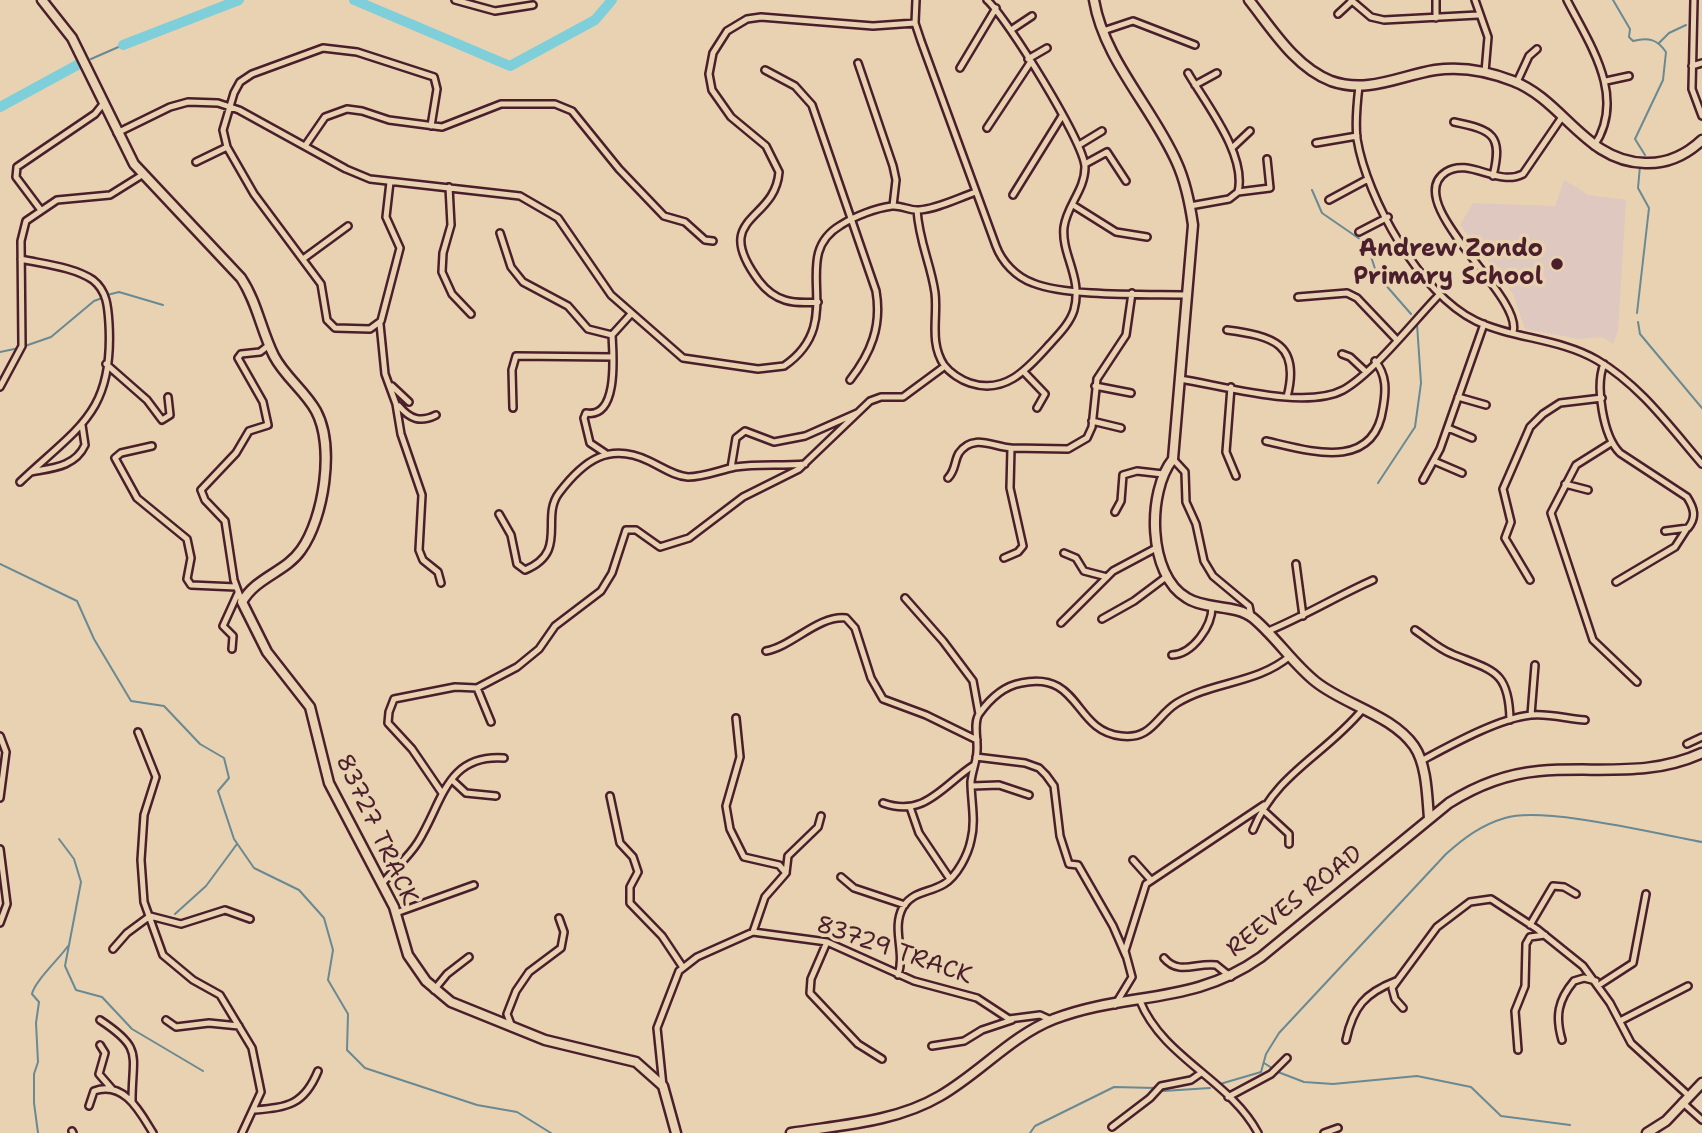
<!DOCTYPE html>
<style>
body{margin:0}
canvas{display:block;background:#e9d2b2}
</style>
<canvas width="1702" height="1133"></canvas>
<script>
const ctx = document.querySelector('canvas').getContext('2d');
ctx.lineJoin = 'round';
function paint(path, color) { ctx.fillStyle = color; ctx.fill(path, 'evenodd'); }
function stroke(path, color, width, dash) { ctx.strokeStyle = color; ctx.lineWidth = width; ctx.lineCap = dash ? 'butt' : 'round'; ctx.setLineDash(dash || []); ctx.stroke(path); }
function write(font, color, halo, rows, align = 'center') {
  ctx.font = font + ' "Shantell Sans",sans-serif'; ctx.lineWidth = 7; ctx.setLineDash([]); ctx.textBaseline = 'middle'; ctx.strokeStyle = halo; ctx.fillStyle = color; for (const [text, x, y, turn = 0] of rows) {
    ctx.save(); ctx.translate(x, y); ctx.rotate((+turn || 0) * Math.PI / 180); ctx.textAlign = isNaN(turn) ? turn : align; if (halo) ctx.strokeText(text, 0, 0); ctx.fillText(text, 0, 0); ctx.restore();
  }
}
paint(new Path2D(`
 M1564 180 1589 195 1626 200 1618 331 1613 344 1602 337 1580 339 1525 329 1513 294 1460 225 1473 203 1555 206Z`), '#dec8c0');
stroke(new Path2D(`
 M1613 0 1630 29 1629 37 1633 41C1648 37 1657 39 1666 52L1663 80 1635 139 1645 155
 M1659 43 1669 33 1686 25
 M91 59 123 45
 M1312 190 1322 213 1367 244 1377 275 1411 314
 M107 295 119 292 163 305
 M1637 313 1649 208 1638 188 1640 166
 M1638 322 1640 334 1702 408
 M25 346 51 337 94 301 102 298
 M0 352 19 348
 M1378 483 1415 427 1421 383 1417 324
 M0 564 77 601 94 639 131 701 164 706 200 744 224 758 229 778 218 791 234 839 254 868 299 890 324 918 333 950 328 980 348 1014 347 1050 365 1068 477 1105 517 1112 551 1133
 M59 839 74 859 81 882 65 966 76 990 102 997 132 1029 203 1071
 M175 914 206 886 237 844
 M1264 1063 1272 1068
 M1278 1072 1304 1082 1333 1084 1417 1076 1471 1087 1501 1116 1570 1125
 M1220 1084 1261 1072 1266 1054 1279 1033 1446 854C1464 838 1481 825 1505 818 1543 806 1658 834 1702 842
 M1163 1091 1210 1088
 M38 1133 34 1103V1074L38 1062 36 1023 39 1002 32 994C34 982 59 959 68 946
 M1030 1133 1035 1126 1114 1087 1155 1088`), '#698993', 2);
stroke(new Path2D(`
 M354 0 510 66 595 20 612 0
 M123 45 239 0
 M0 107 79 64`), '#7ecfd9', 10);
const street = new Path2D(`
 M455 0 495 11 533 5
 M916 0 915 23 921 41 996 246C1002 262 1016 277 1033 283 1067 297 1149 294 1188 295
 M1351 0 1371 17 1384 20 1478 15
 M1436 0V18
 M1475 0 1488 37 1485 72
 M1567 0C1590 45 1627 97 1594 146
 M1694 0 1692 89 1702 116
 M1338 14 1352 1
 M1011 30 1032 16
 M1103 31 1133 21 1195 45
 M1028 59 1047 48
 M858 63 893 166 896 180 893 206
 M1692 66 1702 63
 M960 68 996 8
 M765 70 795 86 812 105 876 291C882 326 871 353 850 380
 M1188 73C1206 104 1247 155 1238 192L1229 199 1190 206
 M1606 81 1629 76
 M1517 82 1529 56 1537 49
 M1195 85 1217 73
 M1359 86C1357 103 1355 122 1357 139 1367 199 1420 294 1476 321 1514 339 1559 338 1597 360 1640 385 1670 427 1702 464
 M1454 122C1493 130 1503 135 1493 176
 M987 128 1030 63
 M117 133 170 107 188 102 218 103 239 110 346 169 370 179 520 196 558 218 611 295 683 358 758 369 784 366C850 321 786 257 841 225 855 216 876 208 892 206 901 205 910 211 919 210 937 209 958 198 976 192
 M1316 143 1357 136
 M1079 145 1102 131
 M305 146 325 117 347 109 362 111 389 120 442 127 501 104H555L572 111 619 169 664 216 685 222 705 240 713 241
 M1232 148 1250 131
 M196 162 227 147
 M1085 164 1107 152 1126 181
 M390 182 386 217 400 248 381 321 370 329 335 328 327 320 321 284 254 194 227 147 223 130 234 93 240 82 252 74 323 48 357 52 434 77 437 89 431 126
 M449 187 451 225 443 253 442 272 452 294 471 314
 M1238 192 1270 188 1267 159
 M1013 195 1062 116
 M1329 200 1368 179
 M1073 205 1116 232 1147 237
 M40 209 16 177 17 167 95 114 103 104
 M917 210C919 242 931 264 935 293 938 317 929 342 944 365 950 373 961 380 970 383 1006 395 1028 368 1050 344 1059 334 1070 323 1074 310 1083 277 1061 255 1064 227 1067 205 1085 190 1085 167 1084 142 1007 18 987 0
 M1359 232 1388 217
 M500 233 511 267 523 282 568 306 588 329 612 335 631 314
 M303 259 348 226
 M1298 297 1347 293 1357 298 1396 339
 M818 302C793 304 775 302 759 281 710 215 775 223 779 172L766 146 731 117 712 90 709 74 713 53 727 31 747 19 761 17 873 26 915 23
 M380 324 385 374 396 404 401 434 422 495 419 550 423 560 438 572 441 583
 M1227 330C1273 336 1301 344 1287 397
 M1513 332C1524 296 1399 202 1446 172 1469 157 1498 187 1523 174L1562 117
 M1342 354 1350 357 1365 371
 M106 364 147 400 162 420 170 415 168 397
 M1604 364C1595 386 1603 436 1620 453L1687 497C1694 508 1697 517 1688 528L1665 531
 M1024 372 1045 394 1037 408
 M1180 379C1224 386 1305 410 1343 390 1372 374 1413 322 1438 296
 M392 386 409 402
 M1095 386 1131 393
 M0 387 22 346 21 241 26 221 57 200 110 195 142 175
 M1231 387 1226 452 1236 476
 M1458 397 1486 405
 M399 406C410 419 420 423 436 415
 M513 408 512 370 516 356 613 357
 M1092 421 1121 428
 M1448 428 1472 438
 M1266 441C1310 451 1374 472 1383 408 1386 391 1387 375 1375 361
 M1611 443 1576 465 1551 513 1593 640 1637 682
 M152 446 121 453 115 458 137 498 187 539 191 558 187 579 191 585 236 587
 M605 453 590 443 584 418 586 413C619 419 613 354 612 335
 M1173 459 1185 472 1186 502 1196 524 1204 561 1213 576 1249 606 1251 616
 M1434 461 1462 473
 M731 468 736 438 745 431 774 442 805 436 857 413
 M31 472C52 468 75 467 85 445L82 425
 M948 478C956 470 954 461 959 453 973 433 993 447 1011 448
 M1423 480 1440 449 1484 324
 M20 482C78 427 114 413 109 324 108 307 107 291 93 280 74 267 43 264 21 259
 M1565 484 1588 490
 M1115 512 1121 501 1123 475 1137 471 1163 474
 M499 514 511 535 517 564 525 570C569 552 540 518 559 493 584 460 609 442 649 461 662 467 674 476 688 477 704 477 720 470 735 467 758 464 782 466 805 464
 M1064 553 1076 558 1084 571 1107 577
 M1004 558 1018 552 1023 546 1010 488 1011 448 1068 449 1087 438 1092 427 1097 379 1126 335 1132 293
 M1296 564 1303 616
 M1530 580 1505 538 1511 522 1503 489 1530 427 1543 414 1560 403 1602 398
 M1616 582 1675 547 1686 530
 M905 598 943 641 973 681 979 714
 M242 602 234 580 225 521 205 500 201 490 236 453 249 431 268 425 263 402 238 358 241 354 260 352 269 345
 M1102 619 1134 601 1166 577
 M1061 623 1113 571 1158 547
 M1415 630C1427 638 1439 649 1452 654 1493 671 1509 670 1510 720
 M1266 632C1303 617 1337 596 1373 580
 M232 649 233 636 223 626 238 593
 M766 651C793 646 818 615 846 618L855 628 871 678 883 699 926 715 977 740
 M1172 655C1193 654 1212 626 1212 607
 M477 688 491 722
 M1531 715 1535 665
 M736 718 740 757 726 806 730 829 744 857 779 865 786 873 765 897 753 932
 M138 732 156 777 144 815 141 860 144 902 163 955 193 980 220 995 252 1048 261 1092 242 1133
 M0 736 6 752 0 798
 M1687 744 1702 737
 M976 757 1025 763 1039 768 1046 775 1054 786 1060 836 1069 864 1078 865 1113 926 1126 956
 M1421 761C1449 746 1499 718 1531 715 1548 713 1568 719 1585 720
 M452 780 466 793 496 796
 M972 786 999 785 1029 795
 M442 793 412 749 388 723 389 712 394 699 455 687 477 688 517 667 539 649 555 626 601 591 612 573 626 530H636L660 547 689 538 743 497 799 469 870 401 881 397H903L945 366
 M610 796 620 843 633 857 638 872 630 887V903L662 936 682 966
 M883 803C925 818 943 785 974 765
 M910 807 919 833 950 879
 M1262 809 1289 834V844
 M1253 830C1276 773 1325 755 1362 710
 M0 849 7 904 0 923
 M1133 860 1150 879
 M786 873 788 856 818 827 821 816
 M841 877 854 888 905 905
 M382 884C393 870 408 858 418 842 443 802 446 754 504 758
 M396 913 474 885
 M1530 925 1553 886 1564 887 1576 894
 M827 942 811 979 810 993 858 1044 882 1059
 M113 949 127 933 150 916 181 924 225 910 250 919
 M1164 958C1179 976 1197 962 1216 965L1231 977
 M898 975C906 952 891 929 903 907 913 891 929 893 944 884 957 876 968 855 971 840 976 821 971 801 971 782 972 771 977 761 977 750 978 739 973 724 979 714 989 700 1004 686 1021 683 1081 670 1073 731 1121 736 1152 740 1156 716 1177 703 1213 681 1257 684 1290 656
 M1599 985 1633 963 1646 894
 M434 990 447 974 469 957
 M1140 1001C1163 1058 1230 1080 1258 1133
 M1115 1005 1132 977 1125 951 1146 884 1264 805
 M1403 1008 1395 999 1392 988 1437 927 1470 902 1491 899 1537 929 1583 966 1610 1003 1631 1043 1688 1095
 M100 1020C144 1049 132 1054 132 1101
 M166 1020 176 1027 209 1023 239 1026
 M1620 1021 1688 986
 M512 1027 507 1014 516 991 529 972 561 948 564 932 559 918
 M1346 1040C1353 1007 1365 993 1396 981
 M1562 1040C1555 1016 1558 1000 1574 981L1584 978 1596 981
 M100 1045 105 1053 99 1074 112 1089
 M932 1046 964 1041 982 1030 1012 1020
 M1518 1050 1515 1011 1525 986 1526 944 1530 937 1545 935
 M663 1086 657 1028 679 971 697 957 753 932 827 942 914 981 977 998 1009 1019 1040 1015 1051 1020
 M1228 1097 1271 1074 1287 1058
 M1682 1102 1702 1120
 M89 1106 94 1091C125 1080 141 1114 153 1133
 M255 1110C288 1107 304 1105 318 1071
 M1112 1127 1150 1098 1161 1086 1191 1080 1201 1073
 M72 1131 73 1133
 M1324 1133 1338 1128`);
const secondary = new Path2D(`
 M42 0 72 38 134 164 241 278C257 302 261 330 274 356 285 377 305 391 316 411 335 446 324 518 301 550 286 572 256 577 242 602L267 652 310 707 329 783 394 907 408 955 426 981 451 1002 545 1040 636 1062 663 1086 676 1133
 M1094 0C1104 60 1153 108 1177 163 1186 183 1190 204 1193 225L1173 459C1147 491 1147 575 1187 598 1206 610 1236 604 1253 618 1276 637 1293 664 1316 682 1345 705 1392 715 1414 746 1427 765 1427 796 1429 818
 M1249 0C1272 29 1295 67 1331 81 1368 94 1399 76 1435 70 1462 66 1488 71 1513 81 1563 100 1586 162 1645 163 1667 164 1686 155 1702 140
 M791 1133C841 1125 896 1122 940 1096 980 1073 1011 1036 1054 1019 1127 991 1192 1006 1261 957L1449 803C1476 786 1506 774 1539 771 1595 766 1648 778 1702 753
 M1647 1133 1666 1121 1702 1083`);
stroke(street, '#4a1f2b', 10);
stroke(secondary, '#4a1f2b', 13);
stroke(street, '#e9d2b2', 5);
stroke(secondary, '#e9d2b2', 8);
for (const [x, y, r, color] of [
 [1557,264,7,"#4a1f2b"]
]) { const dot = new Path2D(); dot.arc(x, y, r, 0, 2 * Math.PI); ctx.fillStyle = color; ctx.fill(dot); stroke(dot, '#e9d2b2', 2.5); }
write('bold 24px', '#4a1f2b', '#e9d2b2', [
 ["Andrew Zondo",1543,250],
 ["Primary School",1543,278]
], 'right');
write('24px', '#4a1f2b', '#e9d2b2', [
 ["83727 TRACK",376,830,65],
 ["REEVES ROAD",1295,902,-38],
 ["83729 TRACK",894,951,19]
]);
</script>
